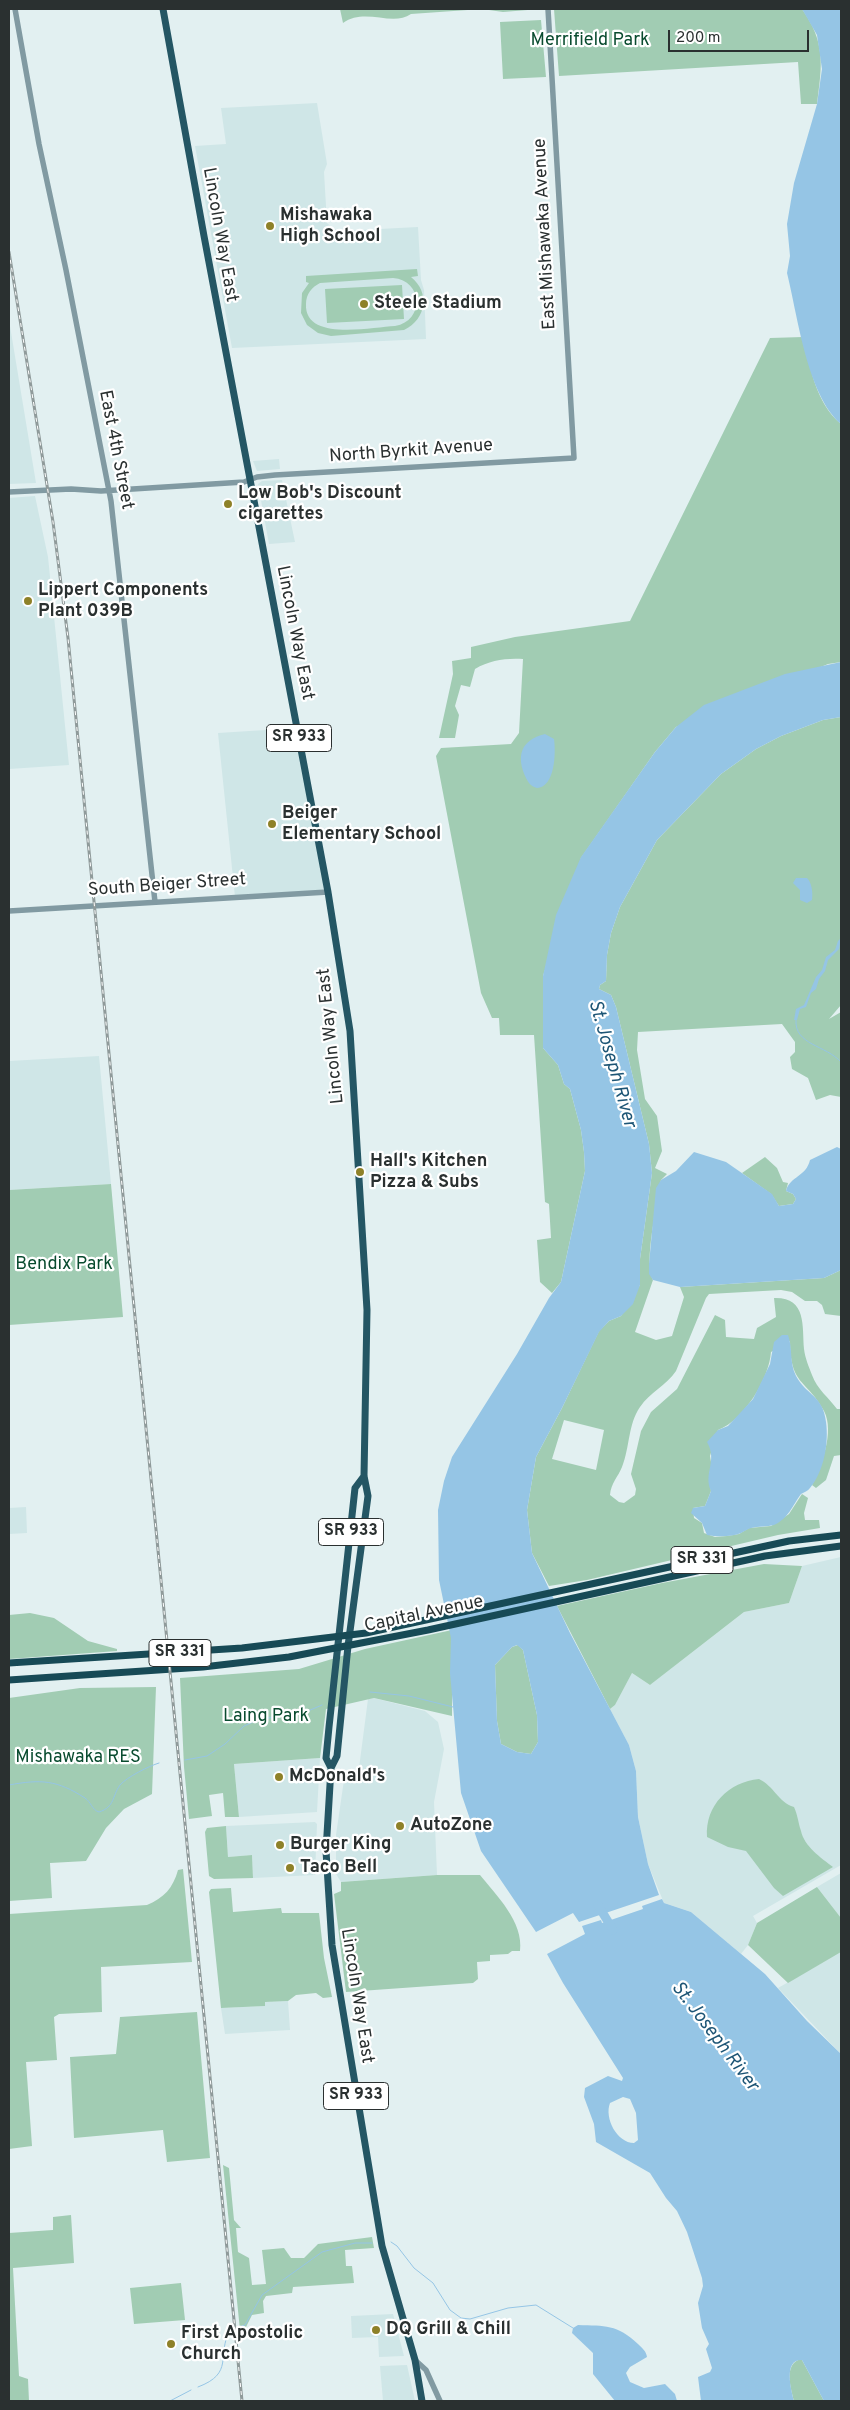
<!DOCTYPE html>
<style>
body{margin:0}
#map{position:relative;width:850px;height:2410px;overflow:hidden;background:#e2f0f1;font-family:Overpass,sans-serif}
canvas{display:block}
.frame{position:absolute;inset:0;border:10px solid #2a3030;pointer-events:none}
.scale{position:absolute;left:668px;top:30px;width:141px;height:22px;box-sizing:border-box;border:2px solid #2a3030;border-top:0;padding-left:6px;font-size:15px;line-height:18px;white-space:nowrap;color:#2a3030;-webkit-text-stroke:4px #fff;paint-order:stroke}
</style>
<div id="map">
<canvas width="850" height="2410"></canvas>
<div class="frame"></div>
<div class="scale">200 m</div>
</div>
<script>
const ctx = document.querySelector('canvas').getContext('2d');
ctx.lineJoin = 'round';
function paint(path, color) { ctx.fillStyle = color; ctx.fill(path, 'evenodd'); }
function stroke(path, color, width, dash) { ctx.strokeStyle = color; ctx.lineWidth = width; ctx.lineCap = dash ? 'butt' : 'round'; ctx.setLineDash(dash || []); ctx.stroke(path); }
function write(font, color, halo, rows, align = 'center') {
  ctx.font = font + ' Overpass,sans-serif'; ctx.lineWidth = 4.5; ctx.setLineDash([]); ctx.textBaseline = 'middle'; ctx.strokeStyle = halo; ctx.fillStyle = color; for (const [text, x, y, turn = 0] of rows) {
    ctx.save(); ctx.translate(x, y); ctx.rotate((+turn || 0) * Math.PI / 180); ctx.textAlign = isNaN(turn) ? turn : align; if (halo) ctx.strokeText(text, 0, 0); ctx.fillText(text, 0, 0); ctx.restore();
  }
}
paint(new Path2D(`
 M317 103 327 164 324 172 327 223 334 229 341 231 418 227 421 280 424 290 426 339 232 348 195 146 226 144 221 108Z
 M9 320 36 483 9 484Z
 M279 459 280 469 257 471 253 461Z
 M282 480 295 542 269 544 258 484 262 481Z
 M35 496 48 557 69 765 9 769V498Z
 M297 728 328 892 235 897 218 733Z
 M99 1056 111 1184 9 1190V1061Z
 M26 1507 27 1533 9 1534V1508Z
 M841 1557V1865L753 1916 757 1923 748 1945 741 1954 691 1912 664 1903 648 1864 638 1817 636 1771 629 1745 610 1709 615 1705 632 1673 650 1685 744 1612 789 1603 802 1566Z
 M374 1698 425 1711 438 1722 444 1749 434 1802 437 1875 341 1882 336 1874V1835L345 1773H357L359 1768 368 1699Z
 M320 1758 317 1812 239 1817 234 1764Z
 M315 1822 317 1824 315 1875 253 1878 252 1855 228 1857 226 1826Z
 M841 1873V1918L817 1887Z
 M841 1952V2054L778 1988Z
 M288 2001 290 2030 225 2034 221 2008 265 2006V2002Z
 M393 2314 404 2356 379 2357 378 2337 352 2338 351 2316Z
 M407 2365 415 2401H383L380 2366Z`), '#cfe6e7');
paint(new Path2D(`
 M340 9H540L503 12 482 9 411 14C392 27 365 7 343 23Z
 M554 9H802C826 43 822 65 817 104H801L798 62 559 76Z
 M541 20 546 77 503 79 500 22Z
 M417 269 418 276 411 277C430 292 427 319 404 330L331 336 318 333 307 325 301 313 302 293 309 283 306 282V276ZM393 278C423 280 425 321 395 326 372 327 304 342 306 304 306 294 312 287 320 283Z
 M402 285 404 319 327 323 325 289Z
 M803 337C811 368 815 402 841 424V662L828 664 676 727 655 752 581 858 543 976V1048L558 1065 564 1084 570 1089 581 1130 584 1152 585 1171 561 1282 552 1293 540 1282 537 1240 551 1238 549 1204 545 1202 534 1035H500L499 1018H492L481 993 436 756 441 748 511 744 519 733 523 659C506 658 490 660 475 669L470 687 461 685 455 706 459 715 455 738H439L453 674 452 661 471 658V647L515 637 630 621 770 338Z
 M841 717V1005L829 1019 841 1012V1097L830 1095 816 1100 808 1078 792 1069 790 1057 795 1052V1042L782 1024 638 1032 637 1050 645 1099 657 1116 662 1151 655 1168 667 1174 661 1180C658 1202 643 1263 653 1280L635 1332 656 1340 672 1336 684 1297 680 1287 824 1278 841 1270V1316L825 1314 822 1305 817 1301H805L792 1292 781 1290 709 1294 706 1298 676 1371C666 1386 650 1392 640 1407 628 1424 630 1447 622 1467 618 1477 611 1483 610 1495L619 1502 624 1503 635 1495 636 1489 631 1474 641 1431 651 1412 677 1389 715 1315 725 1320 726 1337 754 1339 757 1328 776 1317 774 1298C807 1297 802 1326 804 1349 805 1358 809 1367 812 1375 817 1389 829 1398 837 1409H841V1455L834 1456 826 1480 816 1488 812 1485C821 1466 835 1432 824 1411 807 1379 790 1386 790 1341L771 1352C769 1379 744 1420 718 1430L710 1456 712 1468 709 1473 711 1491 705 1506 693 1508 694 1518 702 1523 704 1533 715 1537 727 1536 739 1534 749 1528 771 1526 789 1514 802 1494 808 1498 804 1513 805 1520H819L820 1528 778 1535 587 1580 549 1586 532 1553 527 1510 536 1457 562 1408 599 1331 609 1321 621 1316 640 1285V1259L652 1173 649 1144 616 1007 611 995 599 989 600 985 606 981 607 955 611 933 620 907 657 840 721 774 756 749 781 736 823 720ZM564 1420 604 1430 596 1470 552 1459Z
 M765 1157 777 1168 783 1182 788 1183 786 1191 793 1194 796 1199 793 1204 779 1206 771 1194 742 1173Z
 M111 1184 123 1317 9 1325V1190Z
 M764 1564 802 1566 789 1603 744 1612 650 1685 632 1673 615 1705 610 1709 557 1606 662 1583Z
 M30 1613 54 1618 88 1641 117 1649V1651L9 1659V1615Z
 M452 1630V1716L374 1698 326 1709 320 1758 234 1764 239 1817H225L223 1793 209 1795 212 1816 189 1819 184 1767 180 1678 299 1669 365 1649Z
 M518 1645 523 1650 537 1715 538 1742 531 1754 517 1752 501 1744 497 1721 495 1665 512 1647Z
 M156 1687 152 1794 124 1809 106 1828 86 1861 50 1863 52 1898 9 1901V1698L80 1688Z
 M759 1779C774 1786 778 1802 794 1807 798 1816 798 1822 801 1831 804 1846 821 1858 833 1867L783 1896 774 1888 746 1851 728 1847 707 1837C705 1805 729 1782 759 1779Z
 M226 1826 228 1857 252 1855 253 1878 214 1879 209 1876 205 1832 207 1828Z
 M183 1869 192 1962 101 1967 102 2012 59 2014 54 2017 57 2060 26 2062 32 2146 9 2149V1914L147 1905C164 1898 173 1888 178 1870Z
 M437 1875H480C496 1895 524 1922 520 1951H512L508 1954 490 1955V1961L477 1962 478 1979 473 1983 346 1992 334 1894 341 1891V1882Z
 M817 1887 841 1918V1952L788 1983 748 1945 757 1923Z
 M231 1888 233 1912 281 1908 282 1913H319L324 1958 332 1997 323 1998 316 1993 296 1995 288 2001 265 2002V2006L221 2008 209 1892 211 1889Z
 M197 2012 210 2158 167 2162 163 2130 74 2138 70 2057 116 2054 120 2017Z
 M223 2165 229 2168 234 2220 241 2228H236L238 2252 249 2258 252 2285 266 2284 262 2250 284 2248 291 2258H304L318 2244 372 2237 374 2248 345 2250 346 2266H352L354 2283 293 2287 292 2293 266 2296 263 2301 264 2313 252 2315 246 2327 240 2330Z
 M71 2215 74 2263 13 2268 19 2376 28 2379 29 2401H9V2233L53 2230V2217Z
 M181 2283 185 2320 134 2324 130 2288Z
 M798 2360H802L824 2401H794C791 2389 784 2367 798 2360Z`), '#a1ccb3');
paint(new Path2D(`
 M802 9H841V424C807 395 798 317 787 273L790 256 787 224 794 183 817 104 822 69 817 35Z
 M841 662V717L823 720 781 736 756 749 721 774 657 840 620 907 611 933 607 955 606 981 600 985 599 989 611 995 616 1007 649 1144 652 1173 640 1259V1285L633 1304 621 1316 609 1321 599 1332 562 1408 536 1457 527 1510 532 1553 570 1633 629 1745 636 1771 638 1817 648 1864 659 1895 579 1922 573 1913 536 1932 481 1851 461 1793 450 1673 451 1638 439 1580 438 1510 444 1481 452 1457 517 1354 549 1298 561 1282 585 1171 584 1152 581 1130 570 1089 564 1084 558 1065 543 1048V976L556 915 581 857 655 752 676 727 704 705 785 674ZM517 1645 523 1650 537 1715 538 1742 531 1754 517 1752 501 1744 497 1721 495 1665 512 1647Z
 M545 734 554 739C556 753 555 787 537 788 531 786 529 784 526 778 516 757 520 740 545 734Z
 M796 878H807C812 883 813 893 812 900L807 903 800 900V890L793 883Z
 M841 938 839 949 828 960 825 971 819 979 816 989 811 993 806 1007 800 1009 797 1020H794L796 1009 804 1005 816 977 822 970 826 957 835 950 838 941Z
 M837 1147 841 1149V1270L824 1278 680 1287 653 1280 649 1274V1264L656 1188 661 1180 676 1171 694 1152 726 1162 772 1194 779 1206 793 1204 796 1199 793 1194 786 1191C790 1176 806 1177 810 1160Z
 M782 1335H788C793 1348 789 1362 796 1376 806 1395 823 1395 826 1422 829 1443 824 1471 810 1488 808 1491 804 1492 801 1494 792 1506 789 1518 774 1525 767 1527 758 1526 751 1528 747 1529 745 1531 741 1533 732 1537 717 1537 707 1535L702 1523 691 1513 693 1508 705 1506 711 1491C703 1473 718 1461 707 1442L718 1430 728 1426 753 1399 770 1364 774 1342Z
 M662 1899 664 1903 691 1912 765 1974 807 2021 841 2054V2401H824L802 2360C783 2359 791 2390 794 2401H701L698 2377 710 2372 712 2368 706 2349 709 2344 702 2328 698 2303 703 2286 702 2278 687 2232 677 2211 666 2198 650 2173 596 2142 594 2124 584 2097 585 2088 608 2076 622 2081 623 2078 563 1983 547 1954 585 1934 582 1926 601 1920 602 1923 643 1909 642 1906ZM623 2097 630 2099 636 2113 638 2140 634 2143C617 2143 604 2118 610 2103Z
 M578 2325C605 2326 617 2324 638 2344 643 2349 646 2351 647 2357L630 2367 626 2373 630 2382 644 2388 665 2384 675 2394 677 2401H615L593 2374V2353L572 2333 573 2328Z`), '#95c5e5');
stroke(new Path2D(`
 M796 1020C794 1045 826 1045 841 1062
 M370 1692 409 1696 453 1707
 M185 1760 207 1756 225 1744 244 1726 260 1719 301 1714 322 1705
 M9 1785C41 1779 57 1780 85 1798 91 1802 92 1810 99 1812 115 1807 112 1796 120 1785 127 1777 149 1766 159 1763
 M391 2242 397 2246 414 2268 433 2283 450 2310 461 2318 470 2319 508 2308 536 2305 573 2328
 M198 2387C235 2373 216 2356 230 2330L245 2325 262 2295 322 2252 355 2243H372
 M170 2401 191 2390`), '#95c5e5', 1);
stroke(new Path2D(`
 M598 1905 613 1930`), '#95c5e5', 9);
stroke(new Path2D(`
 M15 9 39 144 66 270 111 501 155 902
 M9 492 71 489 101 491 244 482 257 477 275 475 574 458 548 9
 M9 911 328 892
 M415 2360 426 2370 440 2401`), '#819aa2', 5.5);
stroke(new Path2D(`
 M163 9 204 236 328 892 350 1031 367 1310 364 1476 368 1496 348 1646 337 1756 331 1768 326 1851 332 1945 382 2246 415 2360 422 2401
 M331 1768 326 1758 329 1727 355 1488 364 1476`), '#245664', 7);
stroke(new Path2D(`
 M9 1663 242 1648 366 1633 789 1541 841 1535
 M9 1680 203 1667 289 1657 428 1630 765 1556 841 1546`), '#174a56', 7);
const rail = new Path2D(`
 M9 252 53 522 68 638 242 2401`);
stroke(rail, '#8f9a9a', 3);
stroke(rail, '#fff', 1, [4]);
for (const [x, y, r, color] of [
 [270,226,5,"#8e8128"],
 [364,304,5,"#8e8128"],
 [228,504,5,"#8e8128"],
 [28,601,5,"#8e8128"],
 [272,824,5,"#8e8128"],
 [360,1172,5,"#8e8128"],
 [279,1777,5,"#8e8128"],
 [400,1826,5,"#8e8128"],
 [280,1845,5,"#8e8128"],
 [290,1868,5,"#8e8128"],
 [376,2330,5,"#8e8128"],
 [171,2344,5,"#8e8128"]
]) { const dot = new Path2D(); dot.arc(x, y, r, 0, 2 * Math.PI); ctx.fillStyle = color; ctx.fill(dot); stroke(dot, '#fff', 2); }
for (const [x, y, w] of [
 [299,738,65],
 [351,1532,65],
 [702,1560,62],
 [180,1653,62],
 [356,2096,65]
]) { const box = new Path2D(); box.roundRect(x - w / 2, y - 13.5, w, 27, 4); ctx.fillStyle = '#fff'; ctx.fill(box); stroke(box, '#2a3030', 1); }
write('bold 16px', '#2a3030', null, [
 ["SR 933",299,738],
 ["SR 933",351,1532],
 ["SR 331",702,1560],
 ["SR 331",180,1653],
 ["SR 933",356,2096]
]);
write('18px', '#094b2f', '#fff', [
 ["Merrifield Park",590,41],
 ["Bendix Park",64,1265],
 ["Laing Park",266,1717],
 ["Mishawaka RES",78,1758]
]);
write('bold 18px', '#2a3030', '#fff', [
 ["Mishawaka",280,216],
 ["High School",280,237],
 ["Steele Stadium",374,304],
 ["Low Bob's Discount",238,494],
 ["cigarettes",238,515],
 ["Lippert Components",38,591],
 ["Plant 039B",38,612],
 ["Beiger",282,814],
 ["Elementary School",282,835],
 ["Hall's Kitchen",370,1162],
 ["Pizza & Subs",370,1183],
 ["McDonald's",289,1777],
 ["AutoZone",410,1826],
 ["Burger King",290,1845],
 ["Taco Bell",300,1868],
 ["DQ Grill & Chill",386,2330],
 ["First Apostolic",181,2334],
 ["Church",181,2355]
], 'left');
write('18px', '#2a3030', '#fff', [
 ["East Mishawaka Avenue",546,234,-93],
 ["Lincoln Way East",219,235,80],
 ["East 4th Street",115,450,79],
 ["North Byrkit Avenue",411,452,-4],
 ["Lincoln Way East",294,633,79],
 ["South Beiger Street",167,886,-4],
 ["Lincoln Way East",332,1036,-96],
 ["Capital Avenue",424,1615,-12],
 ["Lincoln Way East",356,1996,81]
]);
write('italic 19px', '#1d5575', '#fff', [
 ["St. Joseph River",611,1064,74],
 ["St. Joseph River",714,2037,53]
]);
</script>
